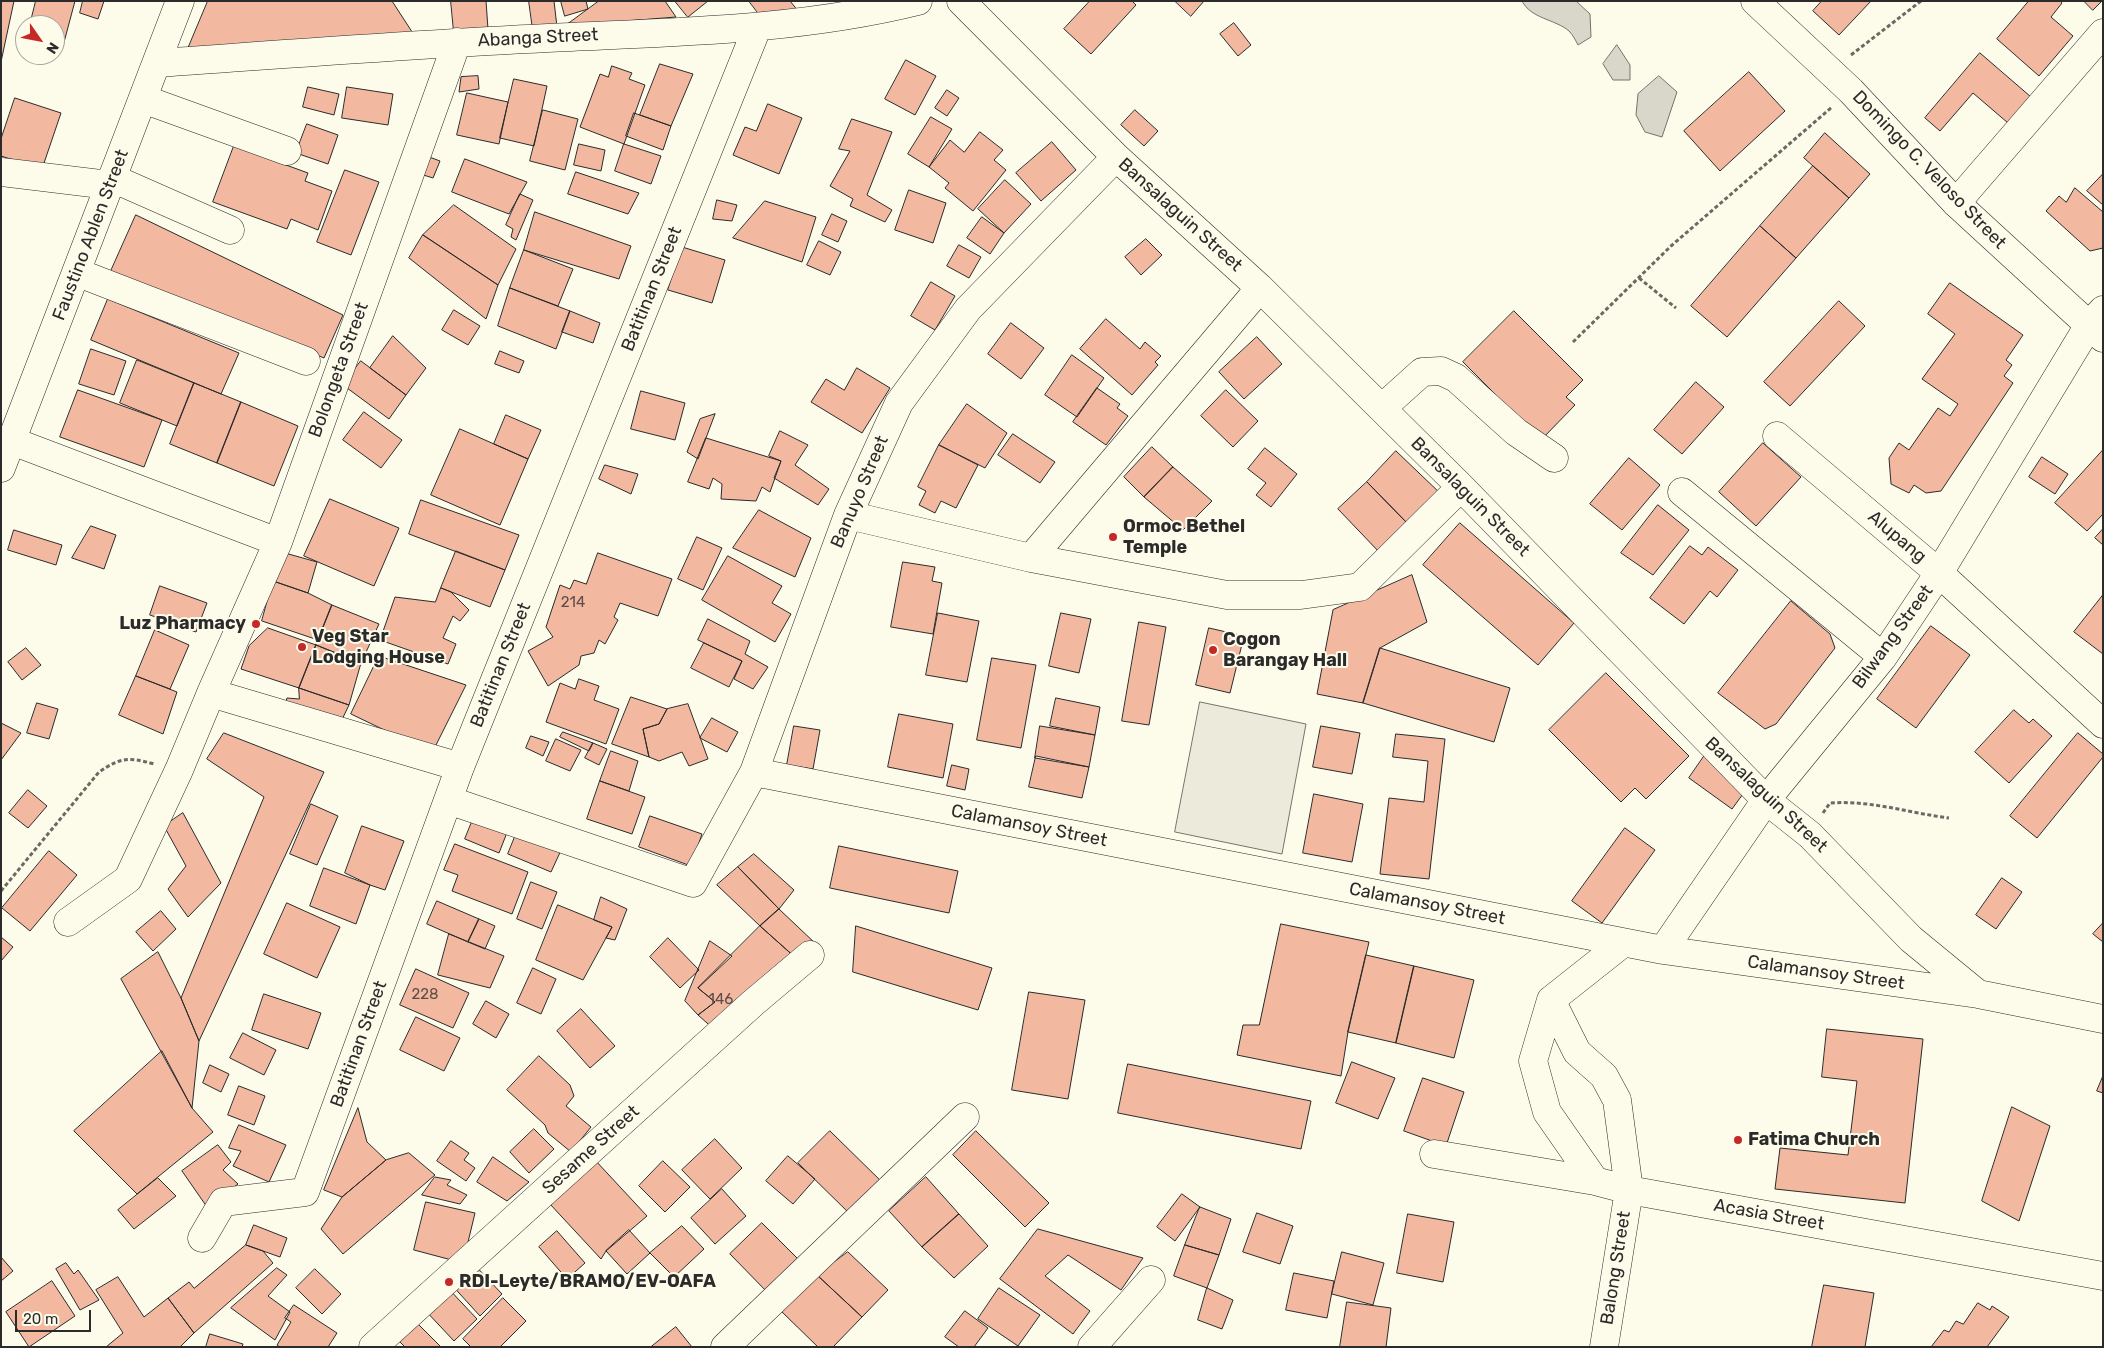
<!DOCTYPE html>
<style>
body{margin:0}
#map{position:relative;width:2104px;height:1348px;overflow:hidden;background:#fdfbea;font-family:Rubik,sans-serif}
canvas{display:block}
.frame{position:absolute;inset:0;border:2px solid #2b2b2b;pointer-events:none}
.north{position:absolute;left:15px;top:15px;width:50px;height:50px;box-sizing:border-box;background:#fdfbea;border:1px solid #a9a89e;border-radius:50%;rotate:123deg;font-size:14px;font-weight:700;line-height:20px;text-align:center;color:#2b2b2b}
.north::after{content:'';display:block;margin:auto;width:18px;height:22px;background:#c62828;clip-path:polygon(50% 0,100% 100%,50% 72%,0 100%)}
.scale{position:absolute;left:15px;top:1310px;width:76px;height:22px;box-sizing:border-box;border:2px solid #2b2b2b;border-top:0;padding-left:6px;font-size:15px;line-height:18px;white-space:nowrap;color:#2b2b2b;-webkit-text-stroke:4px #fdfbea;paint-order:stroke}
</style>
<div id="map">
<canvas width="2104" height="1348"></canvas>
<div class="frame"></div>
<div class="north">N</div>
<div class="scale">20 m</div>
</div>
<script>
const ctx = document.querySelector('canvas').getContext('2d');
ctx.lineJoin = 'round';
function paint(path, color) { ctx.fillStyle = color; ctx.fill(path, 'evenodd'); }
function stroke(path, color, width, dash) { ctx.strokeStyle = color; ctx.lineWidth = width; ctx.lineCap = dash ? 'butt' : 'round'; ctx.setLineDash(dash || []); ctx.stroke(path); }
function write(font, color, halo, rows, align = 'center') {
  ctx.font = font + ' Rubik,sans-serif'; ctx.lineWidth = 4; ctx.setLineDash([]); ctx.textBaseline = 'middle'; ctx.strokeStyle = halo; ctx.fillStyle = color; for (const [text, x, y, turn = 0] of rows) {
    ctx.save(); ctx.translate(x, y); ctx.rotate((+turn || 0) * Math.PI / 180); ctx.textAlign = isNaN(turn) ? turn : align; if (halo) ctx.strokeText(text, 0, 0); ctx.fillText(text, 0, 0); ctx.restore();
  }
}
const green = new Path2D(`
 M1200 702 1306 724 1282 854 1175 832Z`);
paint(green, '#ecebdb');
stroke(green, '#74746e', 1);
const water = new Path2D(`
 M1522 1H1576L1590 14 1591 37 1578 45C1576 41 1573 35 1569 31 1555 19 1531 19 1522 1Z
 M1617 45 1630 65V80H1613L1603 64Z
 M1659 76 1677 92 1662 137 1645 132 1636 115 1638 94Z`);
paint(water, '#d8d7c9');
stroke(water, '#74746e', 1);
const building = new Path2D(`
 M1 1H14L1 62Z
 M36 1H75L63 46 55 44V25H30Z
 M83 1H104L98 19 80 13Z
 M208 1H392L418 41 187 51Z
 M451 1H486L488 29 454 32Z
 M529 1H554L557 27 533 30Z
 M561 1H586L588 9 565 16Z
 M599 1H665L676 17 565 26Z
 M675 1H708L688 17Z
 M749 1H790L799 12 759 14Z
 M1090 1H1132L1136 5 1091 54 1064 29Z
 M1175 1H1204L1191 16Z
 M1822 1H1871L1839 35 1813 11Z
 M2029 1H2060L2062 3 2051 17 2073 36 2039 76 1997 39Z
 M2084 1H2102L2093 10Z
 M1234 23 1251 45 1238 56 1220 34Z
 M1980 53 2031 97 2008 123 1973 93 1940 131 1925 118Z
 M906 60 936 76 915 115 885 99Z
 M660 64 693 74 671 126 640 115Z
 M612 66 632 73 629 79 645 85 624 144 580 127 600 74 608 77Z
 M1749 72 1785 111 1720 171 1684 131Z
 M478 76 479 89 459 92 461 77Z
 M514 79 547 86 534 146 500 138Z
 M308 87 339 94 334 115 303 107Z
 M347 87 393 94 388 125 342 118Z
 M947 90 959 98 947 116 935 108Z
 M467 93 508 102 499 144 457 135Z
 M15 98 61 113 42 169 1 156V139Z
 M768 104 802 118 779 174 733 155 745 127 756 131Z
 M543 110 578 119 565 170 530 161Z
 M1135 110 1158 131 1144 146 1121 125Z
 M634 113 671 126 663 150 626 136Z
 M931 117 952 129 929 167 908 154Z
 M852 119 892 132 867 195 892 210 885 222 850 206 853 199 830 186 850 151 839 149Z
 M307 124 338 135 328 164 296 153Z
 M980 132 1003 150 994 160 1006 170 973 211 945 188 949 183 929 167 950 140 964 152Z
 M1825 133 1870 174 1849 198 1804 158Z
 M1052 142 1076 170 1041 201 1016 173Z
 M579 144 605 150 601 171 574 165Z
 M624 144 661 156 651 184 615 171Z
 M234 146 308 173 305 181 332 191 318 230 291 219 287 229 213 202Z
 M424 155 440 161 433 178 417 173Z
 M465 159 527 182 509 214 452 192Z
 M1813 166 1849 198 1796 258 1760 226Z
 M345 170 379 182 351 255 317 242Z
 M576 172 639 193 628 214 568 194Z
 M2103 174V205L2087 191Z
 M1005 180 1031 204 1004 233 978 209Z
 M2075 188 2103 212V248L2090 251 2046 211 2059 196 2066 202Z
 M909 190 946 203 933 243 895 230Z
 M520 194 533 200 516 240 511 237 513 229 506 225Z
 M717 200 737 205 732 221 713 219Z
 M765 201 816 217 802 262 733 238Z
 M454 205 516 249 498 285 423 235Z
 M535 212 631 246 619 279 524 250Z
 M832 214 847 221 838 242 822 235Z
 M136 215 343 315 324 358 111 271Z
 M982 217 1004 233 990 254 967 238Z
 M1760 226 1796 258 1727 337 1691 306Z
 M423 235 498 285 486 319 409 258Z
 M1146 239 1162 255 1141 275 1125 257Z
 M819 241 841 252 830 275 807 265Z
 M959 245 981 257 969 278 947 266Z
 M682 247 725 260 712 303 668 290Z
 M524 250 573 269 558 306 510 288Z
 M931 282 955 296 935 330 911 316Z
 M1950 283 2023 335 2006 360 2012 365 2004 376 2013 383 1941 491 1926 493 1914 485 1909 493 1891 484 1889 458 1899 443 1909 450 1938 408 1950 416 1958 404 1922 379 1955 334 1928 314Z
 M510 288 570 311 556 349 498 326Z
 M108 299 239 353 221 394 91 340Z
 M1839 301 1865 326 1790 406 1764 382Z
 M454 310 480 326 468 345 442 330Z
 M570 311 600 323 593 343 562 332Z
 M1514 311 1583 380 1566 397 1575 405 1541 440 1463 362Z
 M1106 319 1140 349 1145 342 1161 356 1155 362 1158 365 1132 395 1080 349Z
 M1011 323 1044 348 1021 379 988 354Z
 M393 336 426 368 406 395 370 368Z
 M1257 337 1282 364 1244 399 1219 372Z
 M91 349 126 361 114 395 79 384Z
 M500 351 524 361 519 373 495 364Z
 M1072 355 1104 378 1077 417 1045 395Z
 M137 360 194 383 177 426 120 403Z
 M361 361 406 395 389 419 343 385Z
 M857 368 890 388 862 433 811 402 826 379 844 390Z
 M1696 382 1724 407 1682 454 1654 430Z
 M194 383 241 402 217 463 170 444Z
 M1097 388 1120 404 1117 408 1128 416 1106 445 1073 422Z
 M78 390 162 420 144 467 60 437Z
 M1226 390 1258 421 1233 447 1201 416Z
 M641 391 685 403 675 440 631 429Z
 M241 402 298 426 274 486 217 463Z
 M967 404 1007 433 985 468 939 445Z
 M364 412 402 440 381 468 343 440Z
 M715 414 706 438 698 459 687 452 700 419Z
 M506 415 541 430 528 459 494 444Z
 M460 429 528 459 500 525 431 495Z
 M780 431 808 445 795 465 829 489 818 505 774 478 781 461 769 456Z
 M1013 434 1055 462 1040 483 998 455Z
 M706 438 781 461 770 492 762 487 756 501 721 499 722 484 713 478 709 489 688 482Z
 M1763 443 1801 477 1756 526 1719 492Z
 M939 445 978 465 956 508 941 501 935 513 919 505 926 491 918 487Z
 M1152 447 1173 467 1144 497 1124 477Z
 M1265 448 1297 474 1271 507 1256 495 1266 483 1248 469Z
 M2103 450V514L2087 531 2055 503Z
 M1396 451 1442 495 1409 525 1367 482Z
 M2042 457 2068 474 2055 494 2029 477Z
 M1629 458 1660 485 1622 530 1590 504Z
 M605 465 638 474 631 494 599 479Z
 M1173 467 1212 501 1183 530 1144 497Z
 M1367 482 1409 525 1380 553 1338 509Z
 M330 499 399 528 374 586 304 556Z
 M421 500 519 535 505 570 409 534Z
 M1658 505 1689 530 1653 575 1621 553Z
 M759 510 811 538 795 577 733 548Z
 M1460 523 1574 623 1538 665 1423 565Z
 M91 526 116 535 104 569 72 558Z
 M2103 529V545L2095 538Z
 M14 530 62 545 56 565 8 550Z
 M697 537 722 548 703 590 678 579Z
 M1690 546 1702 555 1708 547 1738 570 1717 597 1710 591 1684 624 1650 598Z
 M456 551 505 570 490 607 441 588Z
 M285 553 317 562 308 593 273 581Z
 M598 553 672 579 658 616 620 603 614 617 618 620 605 644 599 640 594 653 581 656 579 665 548 686 528 651 553 637 546 627 560 585 570 589 574 580 586 584Z
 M728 556 782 586 772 603 791 614 775 642 702 600Z
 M903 562 935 567 932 581 942 583 933 634 891 627Z
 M1412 575 1427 622 1380 648 1363 703 1317 694 1333 610Z
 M273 581 308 593 332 605 318 640 262 621Z
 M160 586 207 603 196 632 150 615Z
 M441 588 451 592 469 610 460 621 453 616 443 638 456 644 448 664 380 640 395 597 435 602Z
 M2103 595V654L2074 632Z
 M1791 601 1830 634 1835 648 1776 724 1765 729 1718 693Z
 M332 605 379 624 361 663 316 645Z
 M938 613 979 621 967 682 926 675Z
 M1061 613 1091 619 1079 673 1049 666Z
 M708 619 750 641 745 654 768 667 753 689 734 679 742 661 698 640Z
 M1139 622 1166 627 1149 725 1122 721Z
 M1931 626 1970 655 1916 728 1877 699Z
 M268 628 316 645 299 688 241 669 249 646Z
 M1209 628 1244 636 1230 693 1196 685Z
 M155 630 189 645 170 689 136 676Z
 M704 643 742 661 729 687 691 668Z
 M316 645 361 663 349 705 299 688Z
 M26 648 41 665 22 680 8 662Z
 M1380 648 1510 688 1494 742 1363 703Z
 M379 656 466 685 432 753 351 714Z
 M992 658 1036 665 1021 748 977 740Z
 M1606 673 1689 756 1646 799 1635 788 1621 802 1549 730Z
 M136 676 177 692 163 734 119 715Z
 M579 679 599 686 594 700 619 709 606 744 546 722 560 683 575 689Z
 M299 688 349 705 337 730 283 710 287 698 299 699Z
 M631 697 667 709 659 724 643 729 649 757 612 744Z
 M1056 698 1100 707 1095 735 1050 726Z
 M37 703 58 709 49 739 27 733Z
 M688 704 708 759 689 766 682 752 659 761 649 757 643 729 659 724 667 709Z
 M2014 710 2029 723 2033 719 2052 736 2009 783 1975 752Z
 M899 714 953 724 943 778 888 767Z
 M712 718 738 732 727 752 700 738Z
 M1 723 21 733 1 760Z
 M794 726 820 730 813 769 787 765Z
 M1040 726 1095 735 1089 767 1035 758Z
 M1321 726 1360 733 1352 774 1313 767Z
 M563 732 593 743 589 751 560 737Z
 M224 733 324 772 199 1041 181 998 264 797 207 759Z
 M2078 733 2103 754V757L2037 838 2010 816Z
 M1396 734 1445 739 1429 879 1380 874 1389 798 1424 802 1428 761 1393 757Z
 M531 736 549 742 543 756 526 748Z
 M556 739 581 750 570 771 546 761Z
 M593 743 607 749 599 765 585 758Z
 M611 751 638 761 629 791 600 781Z
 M1705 755 1748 787 1732 809 1689 778Z
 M1036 756 1089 767 1082 798 1029 787Z
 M952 765 969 769 965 790 947 786Z
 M600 781 645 797 632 834 587 819Z
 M28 790 47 806 28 828 9 813Z
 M1314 794 1363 804 1352 862 1303 853Z
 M311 804 338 816 317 865 290 854Z
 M476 812 510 825 499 853 465 839Z
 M183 813 221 883 188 917 168 889 186 866 164 826Z
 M650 816 702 834 691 866 639 847Z
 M362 826 404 841 385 890 370 885 345 873Z
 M519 827 563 846 551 872 508 854Z
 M1625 828 1655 850 1602 923 1572 901Z
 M455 844 528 872 512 914 452 891 458 875 444 870Z
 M839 846 958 871 949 913 830 888Z
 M49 851 77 875 30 931 2 908Z
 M754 854 794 890 779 909 738 867Z
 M738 867 779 909 760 926 717 885Z
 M324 868 370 885 356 924 310 906Z
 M2002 878 2022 892 1996 929 1976 915Z
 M531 882 557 892 542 929 517 919Z
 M601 897 627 909 615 940 606 938 612 927 594 920Z
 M437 901 479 919 468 942 427 924Z
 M287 903 340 927 317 978 264 954Z
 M558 905 612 927 583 980 536 960Z
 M779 909 816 944 797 959 760 926Z
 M161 911 176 929 153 951 136 932Z
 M479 919 495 926 485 949 468 942Z
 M2103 923V942L2093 934Z
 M1281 924 1369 942 1348 1032 1341 1076 1237 1055 1243 1025H1259Z
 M760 926 797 959 716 1031 698 1015 715 1002 698 988Z
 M856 926 992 968 978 1010 853 972Z
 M449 934 504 956 490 988 438 975Z
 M1 937 13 947 1 961Z
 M668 938 699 970 680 988 650 957Z
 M710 941 732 956 698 988 715 1002 698 1015 685 1001Z
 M158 952 181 998 199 1041 192 1108 121 979Z
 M1366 955 1414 966 1396 1043 1348 1032Z
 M1414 966 1474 980 1454 1058 1396 1043Z
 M533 968 556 979 541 1014 517 1003Z
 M416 969 469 993 453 1028 400 1005Z
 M1029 992 1085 1000 1068 1099 1012 1090Z
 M264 994 321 1013 308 1049 252 1030Z
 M486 1001 509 1014 496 1038 473 1024Z
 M581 1009 615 1046 590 1068 557 1031Z
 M416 1017 460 1038 444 1071 400 1050Z
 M1827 1029 1923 1039 1905 1203 1775 1189 1780 1148 1848 1155 1857 1081 1822 1077Z
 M243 1033 276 1050 264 1075 230 1058Z
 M162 1051 192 1108 213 1132 137 1194 74 1131Z
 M539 1056 570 1085 574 1096 566 1106 591 1127 571 1152 548 1133 545 1125 507 1090Z
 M1352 1062 1395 1078 1378 1119 1336 1103Z
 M1128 1064 1311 1101 1301 1149 1118 1113Z
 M210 1065 229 1074 221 1092 203 1083Z
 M2103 1076V1093L2097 1091Z
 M1423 1078 1464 1092 1446 1146 1404 1131Z
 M239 1086 265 1096 254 1125 228 1115Z
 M2012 1107 2050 1126 2019 1221 1982 1201Z
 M358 1108 367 1142 386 1160 342 1197 324 1190Z
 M239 1125 286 1145 269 1182 233 1166 241 1151 229 1148Z
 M534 1129 554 1149 529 1173 510 1152Z
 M830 1131 885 1185 853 1217 798 1163Z
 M976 1131 1049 1203 1025 1227 953 1155Z
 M715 1139 742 1168 710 1199 682 1170Z
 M451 1141 469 1153 464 1160 475 1168 466 1181 437 1161Z
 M218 1145 231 1162 223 1170 238 1184 207 1207 182 1171Z
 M409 1153 435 1175 343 1254 321 1229 342 1197 386 1160Z
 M788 1156 815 1179 793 1204 766 1181Z
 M493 1157 529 1182 507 1201 477 1182Z
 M595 1160 647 1216 606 1251 601 1259 549 1203Z
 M663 1161 690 1187 665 1212 639 1186Z
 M435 1177 451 1180 447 1185 467 1195 460 1204 422 1195Z
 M926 1177 959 1214 922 1247 889 1211Z
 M158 1178 176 1196 134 1229 118 1210Z
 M722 1189 746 1216 715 1244 691 1218Z
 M1182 1194 1200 1207 1175 1241 1157 1227Z
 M426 1202 475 1213 463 1263 414 1250Z
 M1200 1207 1231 1219 1219 1255 1185 1245Z
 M1257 1213 1293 1226 1280 1264 1243 1252Z
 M959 1214 988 1246 954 1278 922 1247Z
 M1408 1214 1454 1222 1443 1282 1397 1273Z
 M762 1223 802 1263 770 1295 730 1254Z
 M254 1225 287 1238 280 1257 246 1245Z
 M682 1226 704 1249 674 1277 650 1253Z
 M1038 1229 1143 1258 1121 1290 1068 1255 1045 1276 1090 1311 1073 1334 1000 1279Z
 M629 1230 650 1253 627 1274 606 1251Z
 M557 1231 585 1263 567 1279 539 1247Z
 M246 1245 263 1251 273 1263 194 1333 168 1298 189 1282 194 1288Z
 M1185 1245 1219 1255 1207 1288 1174 1276Z
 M848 1252 888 1290 862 1317 817 1275Z
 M1342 1252 1384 1263 1373 1305 1332 1294Z
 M1 1257 13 1271 1 1281Z
 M471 1261 502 1294 480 1316 449 1282Z
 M66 1263 74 1274 78 1270 99 1300 80 1310 56 1269Z
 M277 1268 287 1275 268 1296 290 1312 275 1340 231 1308Z
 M315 1269 341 1294 322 1314 296 1288Z
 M1294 1273 1334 1281 1327 1318 1286 1310Z
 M817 1275 862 1317 833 1347H818L781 1311Z
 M118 1277 144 1317 168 1298 194 1333 180 1347H106L123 1333 96 1290Z
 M52 1281 75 1316 29 1347 6 1312Z
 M1824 1285 1874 1293 1865 1347H1812Z
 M446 1286 477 1319 454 1341 423 1308Z
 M999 1288 1040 1315 1018 1346 978 1319Z
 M1207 1288 1233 1300 1222 1329 1198 1320Z
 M503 1298 526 1321 500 1347H471L463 1339Z
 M1347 1302 1391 1308 1386 1347H1340Z
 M1978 1303 1990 1310 1992 1306 2009 1317 1987 1347H1931L1944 1330 1949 1332 1956 1321 1963 1324Z
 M294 1305 337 1333 328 1347H280L277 1345 291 1322 285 1318Z
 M965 1311 988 1328 974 1347H959L945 1337Z
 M413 1319 441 1347H405L395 1337Z
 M676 1327 692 1347H651Z
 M210 1334 243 1344 242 1347H206Z`);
paint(building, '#f2b8a0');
stroke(building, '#2b2b2b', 1);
const minor = new Path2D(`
 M961 1 1116 157 1260 288 1461 487 1766 800 1810 835 1911 939 1978 994
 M157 63C287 54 417 44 548 38 671 32 797 31 918 1
 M143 99 287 151
 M1 172 109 185
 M112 178 230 230
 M1956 203 2103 33
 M76 272 306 361
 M1382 408 1422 372 1441 371 1456 378 1516 432 1554 458
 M1777 436 1939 573 2103 724
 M12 441 278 542
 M1 468 180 1
 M1682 492 1883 657
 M848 515 1031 558 1227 595H1301L1360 587 1461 487
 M1031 558 1260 288
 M211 693 278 542 457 42
 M754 772 1663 950 1978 994 2103 1019
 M448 800 693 883 754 772 848 515 899 403 968 309 1116 157
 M68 922 128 879 179 770 211 693 460 767
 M1663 950 1766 800 1883 657 1939 573 2089 325 2103 310
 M1551 1000 1577 1052 1604 1076 1617 1100 1629 1190 1604 1347
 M1434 1154 1595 1181 1629 1190 2103 1276
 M1595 1181 1547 1112 1533 1061 1551 1000 1623 943
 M202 1238 223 1202 305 1192 460 767 757 28
 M373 1347 753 1003 810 955
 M725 1347 965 1117
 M1092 1347 1151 1280`);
const major = new Path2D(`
 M1755 1 1851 91 1956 203 2103 338`);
stroke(minor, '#2b2b2b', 29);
stroke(major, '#2b2b2b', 29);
stroke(new Path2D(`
 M1851 55 1921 1
 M1639 278 1676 308
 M1573 342 1671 246 1832 107
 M1823 813 1830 803C1871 800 1909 813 1949 818
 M1 891 99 772C121 757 129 757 154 764`), '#6a6964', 3, [4, 2.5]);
stroke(minor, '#fdfbea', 28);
stroke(major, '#fdfbea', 28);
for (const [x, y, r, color] of [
 [1113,537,5,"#c62828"],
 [256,624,5,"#c62828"],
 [302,647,5,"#c62828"],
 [1213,650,5,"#c62828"],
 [1738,1140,5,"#c62828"],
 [449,1282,5,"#c62828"]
]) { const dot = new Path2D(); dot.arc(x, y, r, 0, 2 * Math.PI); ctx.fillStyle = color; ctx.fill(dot); stroke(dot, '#fdfbea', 2); }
write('15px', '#5d4e48', null, [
 ["214",573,603],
 ["228",425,995],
 ["146",721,1000]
]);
write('18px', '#2b2b2b', '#fdfbea', [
 ["Abanga Street",538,38,-3],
 ["Domingo C. Veloso Street",1929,170,46],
 ["Bansalaguin Street",1180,215,42],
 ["Faustino Ablen Street",91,235,-69],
 ["Batitinan Street",652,289,-68],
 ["Bolongeta Street",339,370,-70],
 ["Banuyo Street",860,492,-67],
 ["Bansalaguin Street",1470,497,45],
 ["Alupang",1897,537,40],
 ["Bilwang Street",1893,637,-54],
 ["Batitinan Street",501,665,-68],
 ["Bansalaguin Street",1766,795,43],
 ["Calamansoy Street",1029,826,11],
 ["Calamansoy Street",1427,904,11],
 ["Calamansoy Street",1826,973,8],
 ["Batitinan Street",359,1044,-70],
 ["Sesame Street",591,1150,-42],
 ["Acasia Street",1769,1215,10],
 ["Balong Street",1616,1268,-81]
]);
write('bold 18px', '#2b2b2b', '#fdfbea', [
 ["Ormoc Bethel",1123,527],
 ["Temple",1123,548],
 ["Luz Pharmacy",246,624,"right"],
 ["Veg Star",312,637],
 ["Lodging House",312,658],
 ["Cogon",1223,640],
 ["Barangay Hall",1223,661],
 ["Fatima Church",1748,1140],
 ["RDI-Leyte/BRAMO/EV-OAFA",459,1282]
], 'left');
</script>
